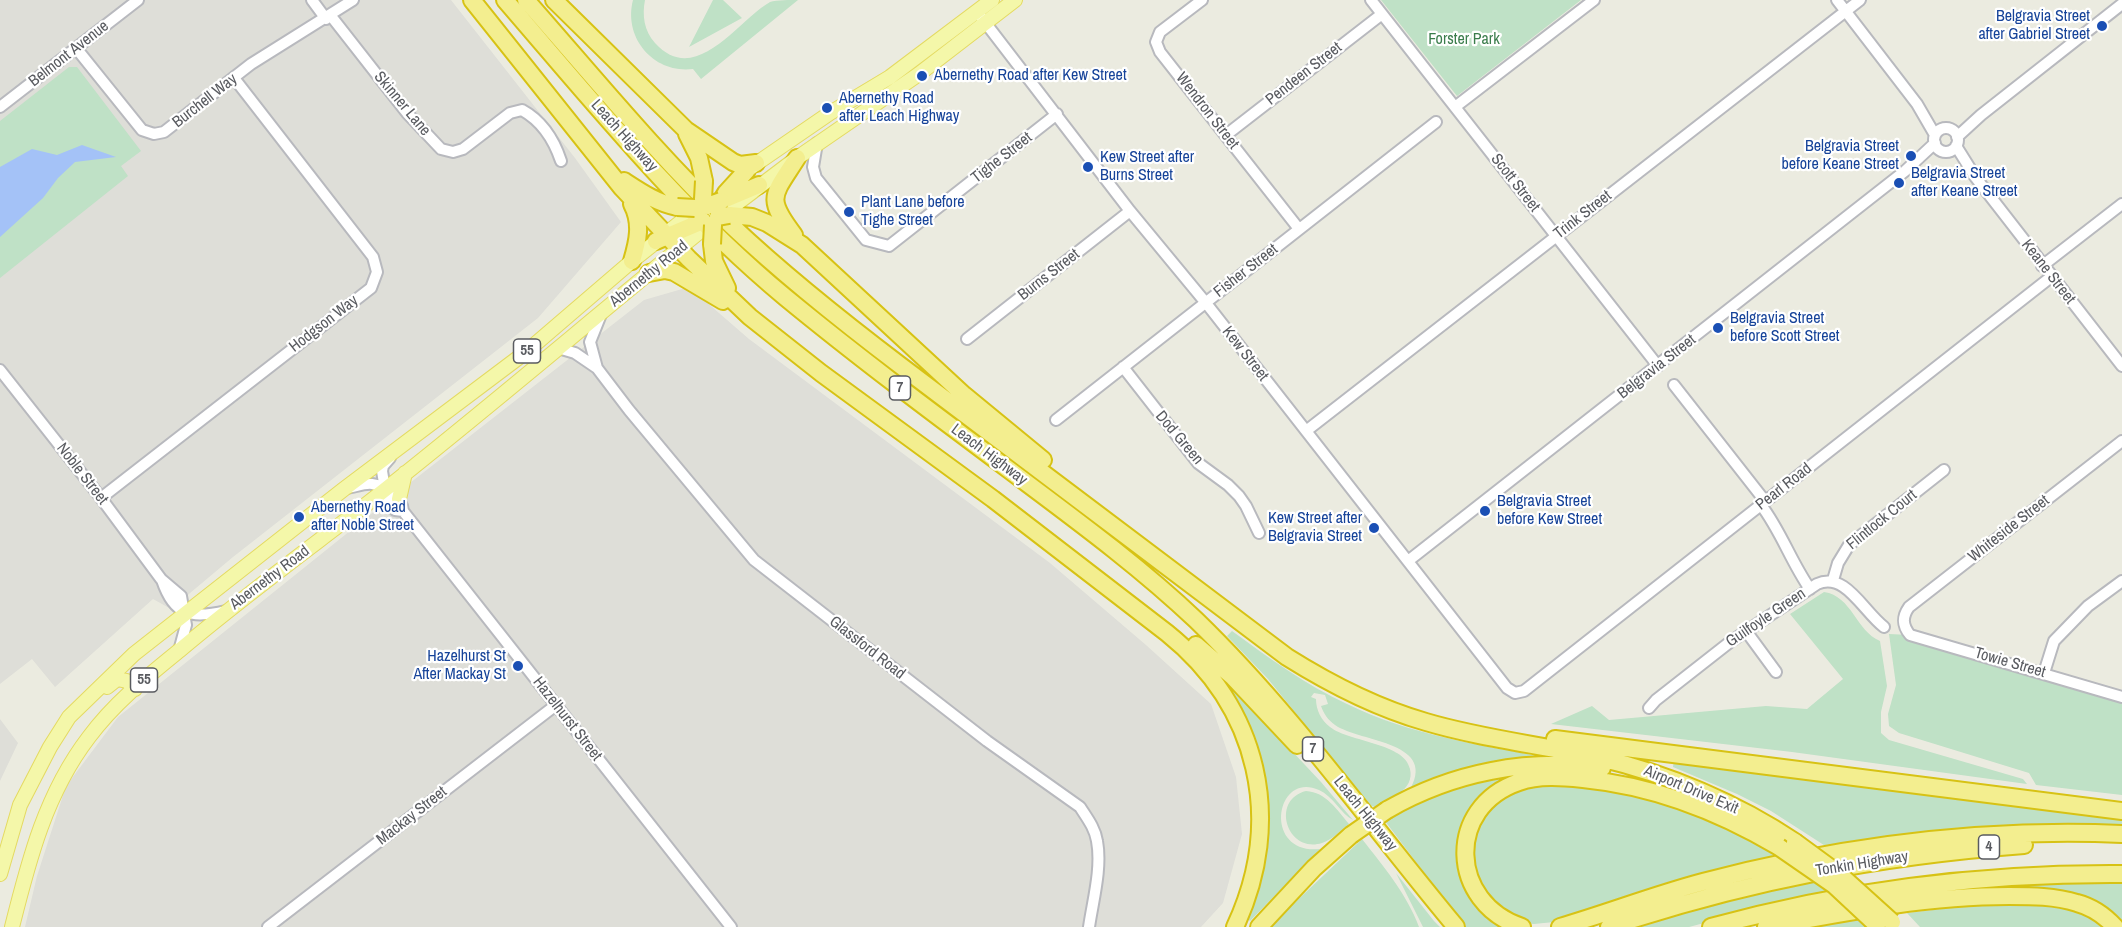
<!DOCTYPE html>
<style>
body{margin:0}
canvas{display:block;background:#ebebe0}
</style>
<canvas width="2122" height="927"></canvas>
<script>
const ctx = document.querySelector('canvas').getContext('2d');
ctx.lineJoin = 'round';
function paint(path, color) { ctx.fillStyle = color; ctx.fill(path, 'evenodd'); }
function stroke(path, color, width, dash) { ctx.strokeStyle = color; ctx.lineWidth = width; ctx.lineCap = dash ? 'butt' : 'round'; ctx.setLineDash(dash || []); ctx.stroke(path); }
function write(font, color, halo, rows, align = 'center') {
  ctx.font = font + ' "Archivo Narrow",sans-serif'; ctx.lineWidth = 4.5; ctx.setLineDash([]); ctx.textBaseline = 'middle'; ctx.strokeStyle = halo; ctx.fillStyle = color; for (const [text, x, y, turn = 0] of rows) {
    ctx.save(); ctx.translate(x, y); ctx.rotate((+turn || 0) * Math.PI / 180); ctx.textAlign = isNaN(turn) ? turn : align; if (halo) ctx.strokeText(text, 0, 0); ctx.fillText(text, 0, 0); ctx.restore();
  }
}
paint(new Path2D(`
 M0 0H451L575 158 621 222 538 318 233 557 171 609 153 599 55 687 32 659 0 684Z
 M689 287 749 339 1050 563 1146 645 1211 704 1236 777 1242 834 1223 903 1201 927H25L37 876 66 786 118 717 401 490 644 300Z
 M0 719 18 743 0 781Z`), '#deded8');
paint(new Path2D(`
 M633 0H645C642 15 644 31 655 43 696 88 738 20 770 2 777 0 790 0 798 0L701 79 693 69C654 74 623 38 633 0Z
 M713 0H723L742 18 689 47Z
 M1381 0H1581L1457 96Z
 M69 67H77L141 151 121 166 128 176 0 278V121Z
 M1824 592C1852 596 1856 631 1880 641L1887 686 1881 712V733L1889 740 2023 779 2027 784 1792 752 1551 724 1592 706 1609 720 1766 706 1807 709 1843 679 1790 614Z
 M1232 631C1269 658 1306 685 1347 704 1410 735 1481 745 1549 758L1408 793C1441 741 1361 743 1335 725 1328 720 1324 714 1321 706L1328 704 1325 695 1314 693 1311 697 1316 699C1316 710 1321 720 1330 727 1349 742 1405 743 1410 769 1415 790 1390 799 1375 807L1371 806 1268 679 1227 636Z
 M1889 634 1910 635 2122 697V795L2036 785 2029 773 1899 733 1889 726 1888 714 1896 685Z
 M1229 684 1321 782 1353 820C1341 814 1333 796 1319 790 1275 770 1262 855 1320 849L1250 921 1245 916 1264 839 1225 687Z
 M1674 760 2122 818V826L1992 827 1925 832 1827 847 1771 811 1737 794 1673 767Z
 M1514 776C1496 786 1478 795 1467 813 1445 852 1461 906 1500 927H1465L1385 821 1428 798 1453 788Z
 M1556 785C1610 789 1663 798 1713 820 1736 830 1759 844 1782 856L1554 922 1534 924 1523 923 1490 903 1471 868 1474 828 1502 795 1535 786Z
 M1306 791C1326 792 1337 810 1349 824 1341 830 1332 840 1322 843 1287 854 1270 800 1306 791Z
 M1362 839C1383 866 1407 894 1419 927H1269Z
 M1396 873 1434 921 1440 927H1423Z
 M1814 878 1832 893 1738 914 1689 927H1629L1658 917Z
 M2073 883H2122V920C2096 890 2051 894 2015 891V886Z
 M2007 904C2051 905 2069 903 2107 927H1920L1907 913 1949 908 1954 905Z
 M1858 915 1870 927H1795Z`), '#bfe1c6');
paint(new Path2D(`
 M82 145 116 157 75 162 58 178 43 198 0 237V167L32 149 57 155Z`), '#a4c2f7');
const minor = new Path2D(`
 M312 0 326 19
 M1202 0 1160 32 1156 42 1160 52 1299 229
 M1371 0 1658 366
 M1837 0 1917 104 1935 135
 M331 16 407 113 441 149 453 152 463 149 510 113 522 110C542 121 554 140 561 161
 M981 17 1130 211 1206 303 1507 688 1515 693 1524 691 2051 277
 M76 48 142 130 154 134 164 132 251 64 353 0
 M0 107 138 0
 M1455 107 1594 0
 M1934 140a12 12 0 1 1 24 0a12 12 0 1 1-24 0Z
 M1226 135 1382 14
 M1957 137 1981 115 2122 4
 M817 143 813 167 816 178 866 240 889 246 1057 114
 M1956 146 1976 178 2122 366
 M2042 266 2122 204
 M967 339 1130 211
 M558 348 575 353 597 368 629 410 754 560 987 741 1080 807C1087 818 1095 828 1097 841 1102 868 1093 900 1089 927
 M1123 367 1198 463 1228 485 1239 496 1246 506 1259 533
 M597 368 590 342 602 312
 M0 370 101 498 161 579 181 596 186 625 179 651
 M1674 385 1765 501
 M1056 420 1436 122
 M1306 431 1860 0
 M2122 441 1909 607C1902 617 1902 625 1910 635L2122 697
 M390 458 383 466 382 471 387 501 395 510 403 511
 M347 488C355 487 364 483 372 484 386 486 402 497 403 511L731 927
 M101 498 371 288 377 272 373 257 234 78
 M1761 505C1781 531 1791 562 1810 589
 M1408 561 1905 171 1935 143
 M162 580C174 616 191 619 226 611
 M1833 580 1838 563 1849 545 1944 470
 M1746 631 1776 672
 M2044 673 2054 641 2088 606 2122 581
 M1649 708 1656 700 1730 642 1817 584C1845 571 1863 611 1884 627
 M268 927 556 705`);
const major = new Path2D(`
 M750 168 830 113 890 77 992 0
 M723 214 797 158 919 74 1015 0
 M399 499 405 473
 M107 687 117 679 127 681 135 689
 M0 874 20 805 50 747 69 717 134 654 344 489 526 352 632 261 687 217
 M12 927C29 859 46 793 89 737 114 703 148 676 180 650 238 601 299 556 359 510 476 419 588 322 703 229`);
const highway = new Path2D(`
 M472 0 622 188 689 259 750 317 821 373 993 499 1167 633C1259 707 1285 820 1235 927
 M505 0C594 103 680 210 785 297 858 357 933 413 1008 469 1072 517 1138 565 1196 620 1293 714 1370 824 1456 927
 M526 0C593 76 658 156 732 226 785 276 843 322 901 366L1287 657C1330 684 1377 708 1426 722 1483 739 1543 745 1600 758 1668 774 1737 803 1795 842
 M554 0 686 130 733 162 740 165 756 163
 M687 134 699 158 704 181
 M624 181C641 192 657 203 677 207
 M721 201 759 185
 M720 203 726 193 747 170
 M729 215 752 217 767 223 802 245 964 395 1043 460
 M794 235C765 197 773 196 797 158
 M656 241 703 221
 M712 244 714 261 727 288
 M632 261C638 241 642 223 632 204
 M649 273 665 270 674 272 723 301
 M1196 645 1233 677 1297 745
 M1555 739 2122 811
 M1387 810C1453 772 1527 758 1602 768
 M1259 927 1314 868 1351 835
 M1522 927C1449 903 1445 807 1519 782 1539 775 1562 777 1583 779 1654 786 1717 810 1779 847
 M1560 927C1608 913 1654 895 1703 882 1840 846 1981 828 2122 834
 M1609 927C1747 881 1879 856 2024 845
 M1711 927C1845 890 1984 873 2122 874
 M1766 927C1846 912 1927 896 2009 896 2032 896 2055 896 2077 903 2092 907 2105 916 2115 927`);
stroke(minor, '#b8b9be', 14);
stroke(major, '#e4da61', 16);
stroke(highway, '#d7c214', 20);
stroke(minor, '#fff', 10);
stroke(major, '#f4f7a9', 14);
stroke(highway, '#f3ee8f', 16);
const highwayBridge = new Path2D(`
 M703 199 704 181
 M707 206 721 201
 M677 207 695 208
 M718 217 729 215
 M712 244 713 225
 M1351 835 1387 810
 M1795 842 1840 875 1892 922
 M1779 847 1834 885 1877 925`);
stroke(highwayBridge, '#d7c214', 20, []);
stroke(highwayBridge, '#f3ee8f', 16);
for (const [x, y, r, color] of [
 [2102,26,6,"#1a4fb4"],
 [922,76,6,"#1a4fb4"],
 [827,108,6,"#1a4fb4"],
 [1911,156,6,"#1a4fb4"],
 [1088,167,6,"#1a4fb4"],
 [1899,183,6,"#1a4fb4"],
 [849,212,6,"#1a4fb4"],
 [1718,328,6,"#1a4fb4"],
 [1485,511,6,"#1a4fb4"],
 [299,517,6,"#1a4fb4"],
 [1374,528,6,"#1a4fb4"],
 [518,666,6,"#1a4fb4"]
]) { const dot = new Path2D(); dot.arc(x, y, r, 0, 2 * Math.PI); ctx.fillStyle = color; ctx.fill(dot); stroke(dot, '#fff', 2); }
for (const [x, y, w] of [
 [527,351,27],
 [900,388,21],
 [144,680,27],
 [1313,749,21],
 [1989,847,21]
]) { const box = new Path2D(); box.roundRect(x - w / 2, y - 12, w, 24, 4.5); ctx.fillStyle = '#fff'; ctx.fill(box); stroke(box, '#595b60', 1.5); }
write('bold 15px', '#595b60', null, [
 ["55",527,351],
 ["7",900,388],
 ["55",144,680],
 ["7",1313,749],
 ["4",1989,847]
]);
write('16px', '#164399', '#fff', [
 ["Belgravia Street",2090,17,"right"],
 ["after Gabriel Street",2090,35,"right"],
 ["Abernethy Road after Kew Street",934,76],
 ["Abernethy Road",839,99],
 ["after Leach Highway",839,117],
 ["Belgravia Street",1899,147,"right"],
 ["before Keane Street",1899,165,"right"],
 ["Kew Street after",1100,158],
 ["Burns Street",1100,176],
 ["Belgravia Street",1911,174],
 ["after Keane Street",1911,192],
 ["Plant Lane before",861,203],
 ["Tighe Street",861,221],
 ["Belgravia Street",1730,319],
 ["before Scott Street",1730,337],
 ["Belgravia Street",1497,502],
 ["before Kew Street",1497,520],
 ["Abernethy Road",311,508],
 ["after Noble Street",311,526],
 ["Kew Street after",1362,519,"right"],
 ["Belgravia Street",1362,537,"right"],
 ["Hazelhurst St",506,657,"right"],
 ["After Mackay St",506,675,"right"]
], 'left');
write('16px', '#3b7d4c', '#fff', [
 ["Forster Park",1464,40]
]);
write('16px', '#595b60', '#fff', [
 ["Belmont Avenue",69,54,-38],
 ["Pendeen Street",1304,74,-38],
 ["Burchell Way",205,101,-38],
 ["Skinner Lane",402,104,50],
 ["Wendron Street",1207,111,52],
 ["Leach Highway",624,136,48],
 ["Tighe Street",1002,158,-38],
 ["Scott Street",1515,183,52],
 ["Trink Street",1583,215,-38],
 ["Fisher Street",1246,271,-38],
 ["Keane Street",2048,272,52],
 ["Abernethy Road",649,274,-39],
 ["Burns Street",1049,275,-38],
 ["Hodgson Way",324,324,-38],
 ["Kew Street",1245,354,52],
 ["Belgravia Street",1657,367,-38],
 ["Dod Green",1179,438,50],
 ["Leach Highway",989,455,37],
 ["Noble Street",82,474,52],
 ["Pearl Road",1784,487,-38],
 ["Flintlock Court",1882,520,-39],
 ["Whiteside Street",2009,529,-38],
 ["Abernethy Road",270,578,-37],
 ["Guilfoyle Green",1766,618,-34],
 ["Glassford Road",867,648,38],
 ["Towie Street",2010,663,16],
 ["Hazelhurst Street",567,719,52],
 ["Airport Drive Exit",1691,790,23],
 ["Leach Highway",1365,814,51],
 ["Mackay Street",412,816,-38],
 ["Tonkin Highway",1862,864,-9]
]);
</script>
